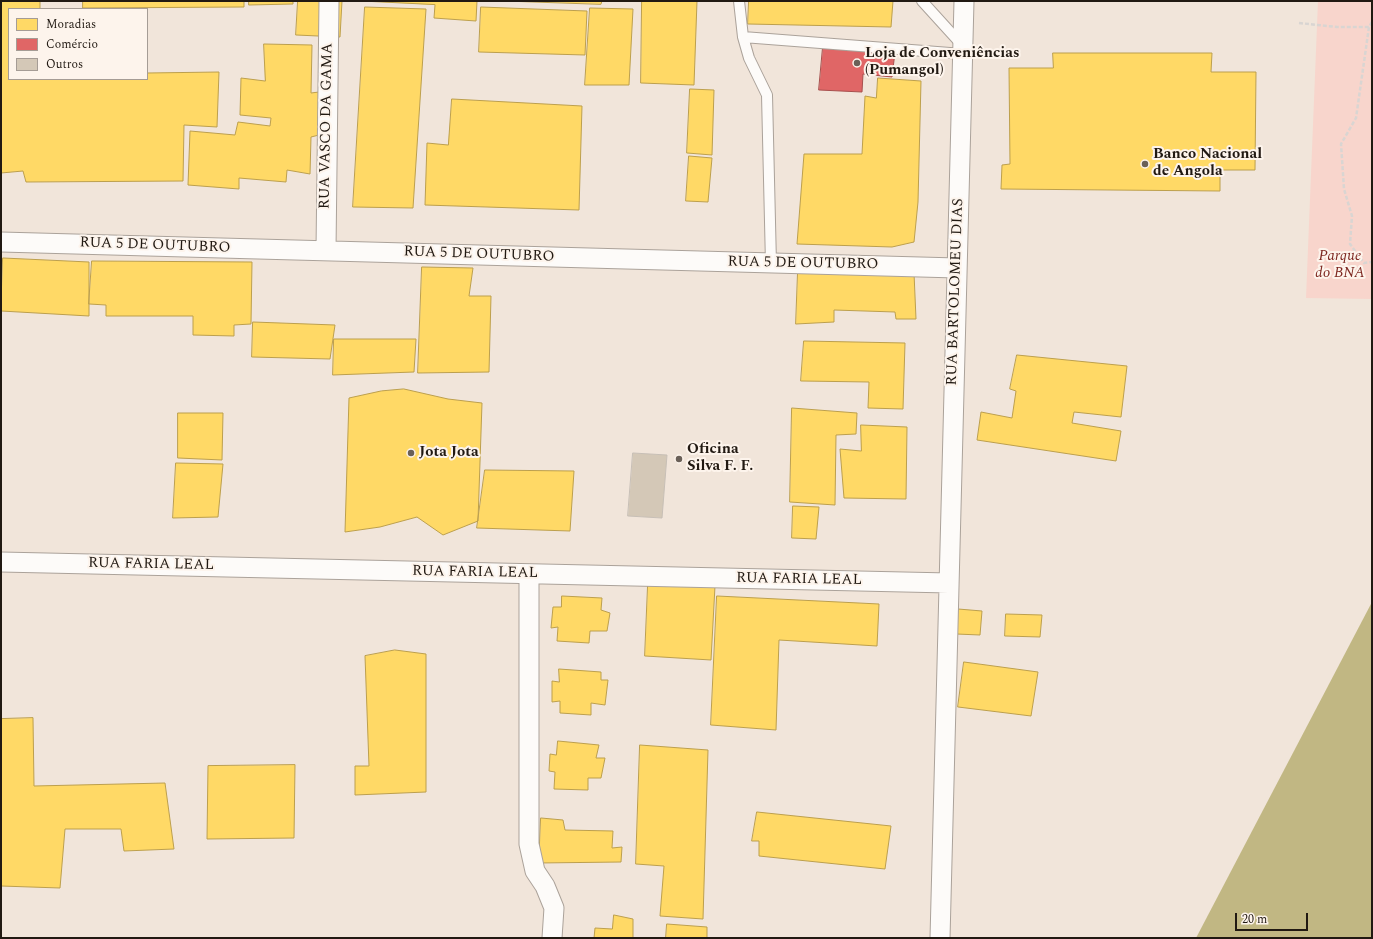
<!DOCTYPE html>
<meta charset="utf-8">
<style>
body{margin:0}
#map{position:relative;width:1373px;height:939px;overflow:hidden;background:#f1e5da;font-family:Spectral,serif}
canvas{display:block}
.frame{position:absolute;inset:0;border:2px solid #211912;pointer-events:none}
.legend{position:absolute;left:8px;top:8px;width:140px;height:72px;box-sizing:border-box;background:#fdf4ec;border:1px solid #a59c95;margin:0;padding:5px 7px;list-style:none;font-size:12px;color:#211912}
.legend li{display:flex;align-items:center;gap:8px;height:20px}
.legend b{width:20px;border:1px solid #a59c95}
.scale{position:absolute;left:1235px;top:913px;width:73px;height:18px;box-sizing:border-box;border:2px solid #211912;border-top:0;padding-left:5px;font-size:12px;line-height:14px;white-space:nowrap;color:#211912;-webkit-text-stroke:3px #fdf4ec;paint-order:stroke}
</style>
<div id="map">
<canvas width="1373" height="939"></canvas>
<div class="frame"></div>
<ul class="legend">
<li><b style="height:11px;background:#ffd966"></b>Moradias</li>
<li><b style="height:11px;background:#e06666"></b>Comércio</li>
<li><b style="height:11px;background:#d4c8b7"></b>Outros</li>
</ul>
<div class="scale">20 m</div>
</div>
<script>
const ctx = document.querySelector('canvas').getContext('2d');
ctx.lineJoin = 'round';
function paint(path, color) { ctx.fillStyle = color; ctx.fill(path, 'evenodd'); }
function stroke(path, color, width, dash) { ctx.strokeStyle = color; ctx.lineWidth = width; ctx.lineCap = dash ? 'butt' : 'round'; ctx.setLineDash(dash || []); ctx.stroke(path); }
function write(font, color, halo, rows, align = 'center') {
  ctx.font = font + ' Spectral,serif'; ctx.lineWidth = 4; ctx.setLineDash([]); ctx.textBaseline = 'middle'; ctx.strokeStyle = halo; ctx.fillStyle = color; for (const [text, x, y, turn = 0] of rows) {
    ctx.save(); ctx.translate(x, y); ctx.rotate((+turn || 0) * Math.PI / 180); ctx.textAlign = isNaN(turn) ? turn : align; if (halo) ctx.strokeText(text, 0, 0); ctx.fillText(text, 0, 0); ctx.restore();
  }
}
paint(new Path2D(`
 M1318 1H1372V299L1306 298Z`), '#f8d5cc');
paint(new Path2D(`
 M1372 602V938H1196Z`), '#c1b783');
const homes = new Path2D(`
 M1 1H40V9H9V79H147V73L219 72 217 127 184 125 183 181 26 182 23 171 1 173Z
 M83 1H244V7L83 8Z
 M249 1H293V4L249 5Z
 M298 1H342L340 37 296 35Z
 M362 1H477L476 21 434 18 435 5Z
 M505 1H602L601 4Z
 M642 1H697L694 85 641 83Z
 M749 1H893L891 27 748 24Z
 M365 7 426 9 413 208 353 207Z
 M481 7 587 11 585 55 479 52Z
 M590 8 633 9 629 85H585Z
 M264 44 312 45 311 93 319 92V135L311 137 310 174 287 170 286 182 239 178V189L188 185 190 131 235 135 238 122 270 126 271 118 240 115 241 78 265 81Z
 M1053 53H1212L1211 72H1256L1255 170H1220V191L1001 189 1002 165 1010 164 1009 68H1053Z
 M878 78 921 81 918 202 914 242 892 247 797 244 804 154H862L865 96 876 98Z
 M690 89 714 90 712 155 687 153Z
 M452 99 582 106 579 210 425 205 427 143 448 145Z
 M689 156 712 158 708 202 686 201Z
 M3 258 89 262V316L1 311Z
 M92 261 252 262 251 324 234 325V336L193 335V316H106V305L89 304Z
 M422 267 473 268 469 296H491L489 372 418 373Z
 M798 271 914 273 916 319H896L895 312 834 310V322L796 324Z
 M253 322 335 325 330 359 252 357Z
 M334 339H416L414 372 333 375Z
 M804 341 905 343 903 409 868 408 869 382 801 381Z
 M1017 355 1127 366 1121 417 1074 412 1072 423 1121 431 1116 461 977 440 981 412 1012 418 1016 391 1010 389Z
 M404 389 448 399 482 403 478 521 443 535 417 517 380 527 345 532 349 398 381 391Z
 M792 408 857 413 856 434 836 435 835 505 790 502Z
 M178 413H223L222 460 178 458Z
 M861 425 907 427 906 499 844 498 840 449 861 451Z
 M176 463 223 464 218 517 173 518Z
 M485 470 574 471 570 531 477 528Z
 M793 506 819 507 816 539 792 538Z
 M648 585 715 586 711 660 645 656Z
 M562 596 602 598 601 610 610 613 607 631H590L589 643 557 641 558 627 551 628 553 607H561Z
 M717 596 879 604 877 646 779 640 776 730 711 725Z
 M958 609 982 611 980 635 956 634Z
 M1006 614 1042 615 1040 637 1005 636Z
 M395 650 426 654V792L355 795V766H369L365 656Z
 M964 662 1038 672 1031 716 958 707Z
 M559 669 601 672V680H608L605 705 591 703V715L560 713V701L552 702V681L559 682Z
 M33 718 34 786 165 783 174 849 124 851 121 829H65L60 888 1 886V719Z
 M558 741 599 745 596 758H605L601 778H588V790L554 789 555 772 549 771 550 754 556 755Z
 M640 745 708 750 703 919 660 916 664 866 636 864Z
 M295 765 294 838 207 839 208 766Z
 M757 812 891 826 885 869 759 856V841H752Z
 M541 818 563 820 565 830 613 831 612 848 622 847 621 862 539 863Z
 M614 915 633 919V938H594L595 928 612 929Z
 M667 924 707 927V938H666Z`);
paint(homes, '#ffd966');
stroke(homes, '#bc9f4d', 1);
const shops = new Path2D(`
 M823 47 895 52 892 77 863 74 862 92 819 90Z`);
paint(shops, '#e06666');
stroke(shops, '#a74f4d', 1);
const building = new Path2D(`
 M633 453 667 455 662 518 628 516Z`);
paint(building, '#d4c8b7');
stroke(building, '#c7bfb6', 1);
const service = new Path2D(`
 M739 1 743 37 749 58 767 95 771 264
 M922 1 962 45
 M743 37 963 54`);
const minor = new Path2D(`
 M1 242 957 268
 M326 250 329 1
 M1 562 949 583
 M529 574V844L535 871 545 886 554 908 552 938
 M940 938 964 1`);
stroke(service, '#aba29a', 12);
stroke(minor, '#aba29a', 21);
stroke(new Path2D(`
 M1372 22 1369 27 1356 118 1341 144 1344 189 1352 216 1350 244 1364 263 1372 262
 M1299 23 1337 27H1369`), '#d9d5d2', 2.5, [4, 2]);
stroke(service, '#fdfbf9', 10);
stroke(minor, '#fdfbf9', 19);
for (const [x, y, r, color] of [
 [857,63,4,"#6a6058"],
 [1145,164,4,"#6a6058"],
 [411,453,4,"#6a6058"],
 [679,459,4,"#6a6058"]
]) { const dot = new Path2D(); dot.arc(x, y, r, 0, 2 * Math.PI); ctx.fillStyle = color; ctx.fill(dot); stroke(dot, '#fdf4ec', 1.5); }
write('bold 15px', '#211912', '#fdf4ec', [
 ["Loja de Conveniências",865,54],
 ["(Pumangol)",865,71],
 ["Banco Nacional",1153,155],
 ["de Angola",1153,172],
 ["Oficina",687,450],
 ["Silva F. F.",687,467],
 ["Jota Jota",419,453]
], 'left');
write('15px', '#211912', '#fdf4ec', [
 ["RUA VASCO DA GAMA",327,126,-89],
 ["RUA 5 DE OUTUBRO",155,246,2],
 ["RUA 5 DE OUTUBRO",479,255,2],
 ["RUA 5 DE OUTUBRO",803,264,1],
 ["RUA BARTOLOMEU DIAS",956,292,-88],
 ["RUA FARIA LEAL",151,565,1],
 ["RUA FARIA LEAL",475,573,1],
 ["RUA FARIA LEAL",799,580,1]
]);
write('italic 15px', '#7e2821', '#fdf4ec', [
 ["Parque",1340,257],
 ["do BNA",1340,274]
]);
</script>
